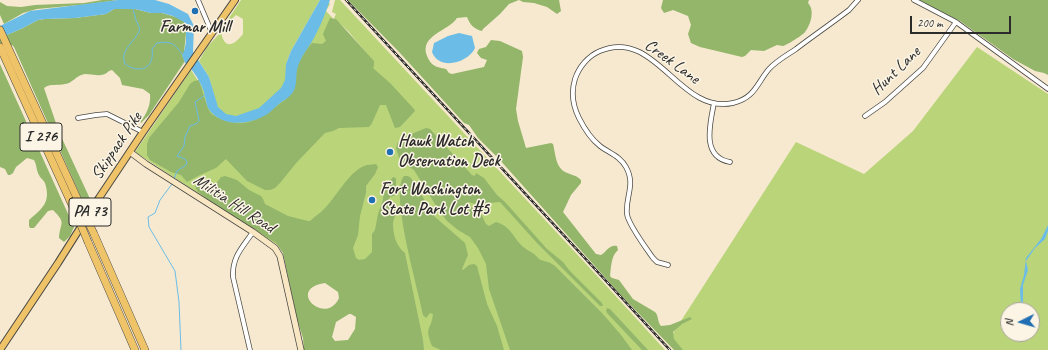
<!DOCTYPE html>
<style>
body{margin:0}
#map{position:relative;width:1048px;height:350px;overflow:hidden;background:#f6e9cf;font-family:Caveat,sans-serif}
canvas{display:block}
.north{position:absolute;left:1000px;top:302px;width:40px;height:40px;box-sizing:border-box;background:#fcf5e5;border:1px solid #a8a49b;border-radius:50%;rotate:265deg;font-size:11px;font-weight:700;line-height:16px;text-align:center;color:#2b2b2b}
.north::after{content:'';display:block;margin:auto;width:14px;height:18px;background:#1f6fb2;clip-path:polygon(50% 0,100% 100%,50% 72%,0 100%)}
.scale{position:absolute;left:910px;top:16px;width:101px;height:18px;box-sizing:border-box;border:2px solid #2b2b2b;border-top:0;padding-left:5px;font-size:12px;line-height:14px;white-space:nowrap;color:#2b2b2b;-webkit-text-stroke:3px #fcf5e5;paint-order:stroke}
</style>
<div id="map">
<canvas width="1048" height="350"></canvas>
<div class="north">N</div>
<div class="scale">200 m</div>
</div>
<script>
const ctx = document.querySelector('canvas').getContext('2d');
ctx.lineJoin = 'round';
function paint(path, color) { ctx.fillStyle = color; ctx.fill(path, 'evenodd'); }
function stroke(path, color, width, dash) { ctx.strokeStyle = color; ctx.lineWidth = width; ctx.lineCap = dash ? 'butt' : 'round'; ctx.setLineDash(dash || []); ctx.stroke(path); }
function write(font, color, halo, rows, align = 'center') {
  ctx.font = font + ' Caveat,sans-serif'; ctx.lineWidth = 3; ctx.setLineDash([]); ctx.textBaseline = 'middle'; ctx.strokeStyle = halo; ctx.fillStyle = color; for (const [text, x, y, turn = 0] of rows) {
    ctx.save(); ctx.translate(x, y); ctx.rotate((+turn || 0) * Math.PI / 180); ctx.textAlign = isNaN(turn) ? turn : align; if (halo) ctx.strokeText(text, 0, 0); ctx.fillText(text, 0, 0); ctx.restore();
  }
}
paint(new Path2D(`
 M241 0H320L291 51 286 64 327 0 330 4 326 11 374 62 348 31 334 18 336 14 332 12 335 0H340L600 279 665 350H418L374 305 282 248 135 152 191 70 212 102 216 103 209 77 199 61 207 47 221 32C224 49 233 47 243 34V19L236 15 228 23 227 21Z
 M977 47 1048 94V350H681L670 338 796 142 864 174 913 131ZM1008 310H1032V334H1008Z`), '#bad47a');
paint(new Path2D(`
 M102 0H118L90 4 37 9 23 13 4 24 0 15V2L7 6 21 7 35 5 84 3Z
 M348 0H559L561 11 557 14 547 7 534 3 523 2 519 0 509 4 500 14 483 29 482 31C474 29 470 25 467 17L457 18C449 31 419 35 427 56 431 66 436 67 446 69L449 73 452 74 484 67 487 60 481 58 477 53 479 49 486 47 491 40 500 41 522 51 523 57 516 109 518 121 526 148 551 143 553 144C556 155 555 170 570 174 575 176 577 176 581 180V183L571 195 563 212 596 254 601 255C607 251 610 244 617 246L618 250C611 256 611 267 610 276L612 278 619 280 633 299 655 312C659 316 657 321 661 326L670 325 690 317 692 319 682 324 673 332 674 339 683 350H674L619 293 499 159 478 138 469 125 464 123 400 53Z
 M663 0H809L808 3C815 10 811 24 805 32 803 35 787 45 783 46 781 46 779 45 777 45L764 51 751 50 745 56 742 57 700 47 691 43 688 34 691 25 688 16 673 10 664 13 661 8Z
 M918 0H1048V75L1044 73 1035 71 1013 59 960 21Z
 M114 9H135L151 13H162L179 18 184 22 186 33 184 53 182 55 185 61 149 115 141 123 140 122C147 114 151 104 150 94L143 89 122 85 120 78 112 70 109 71C103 78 93 74 85 74 76 75 72 84 65 84 58 86 50 83 44 88L59 132 91 201 90 205 87 208 80 195 14 47 12 45 0 51V38L23 28 38 20 45 19 75 18 106 14Z
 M330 18 336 19 374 61V66L373 68 374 69 390 83 414 109 415 111 400 127 395 128 386 105H380L372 123 369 127 339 128 333 131 325 133 297 162 280 183 275 188 270 190H265L247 181 226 159 216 168 200 175 187 182 181 175 171 172 150 160 147 155V144L149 138 179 102 190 84 194 81 199 80C202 88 206 106 210 112 213 116 219 118 223 120 245 129 262 118 278 105 282 102 287 99 290 95 297 84 293 83 296 72 298 61 305 51 312 43L322 44 326 41 323 34Z
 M0 64 74 227 70 236 64 242 59 238C60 222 67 224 53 210L48 211 34 228H30L29 226V220C43 208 51 202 45 183 43 179 40 178 39 175 36 170 37 165 34 160L27 158 16 167 13 173 10 175H8L5 169 0 167Z
 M426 128 430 129 472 175 475 176 476 173 484 178 497 195 505 202 547 249 563 262 569 270 602 303 603 306H600L537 243 500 202 476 204 468 202 467 204 481 214 486 224 489 226 496 222C513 227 513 240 526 249 528 251 532 252 534 254 537 256 538 259 541 260 547 262 550 262 555 266L602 313 621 335 632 350H510L489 289 486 264 478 248 470 237 458 230 447 221 438 209 414 170 400 161 396 148 398 142 402 138Z
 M376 164 378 167 375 174 366 186V193L360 216 358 235 353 248 356 258 359 260 365 259 372 252V234L375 230 378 214 383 200 384 188 393 177 396 178V195L390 197 387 203 389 205 396 207C397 214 394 217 393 223 393 235 396 246 405 253L423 340 424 350H304L303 338 297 319 283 253 276 243 215 205 197 191 195 186 198 184 209 188H213L221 177 225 176 237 180 249 190 261 196 263 199 265 204 288 216 308 221H310C315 216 321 213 325 208 337 196 348 173 364 166 368 164 372 165 376 164ZM325 283 338 292 339 298C326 327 285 289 325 283ZM349 314H351L356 317 355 329 348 340 335 341 332 337 336 322Z
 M404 176H408L411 178 435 217 465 243 468 255 462 269 463 270 469 265 474 264 477 266 487 304 497 326 504 350H441L432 346C424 325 431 332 433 314L430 313 426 318 423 315C419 291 389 192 404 176Z
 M607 308 610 309 648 350H642L607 313 606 311Z`), '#93b66a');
paint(new Path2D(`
 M118 0H155L169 4 188 14 194 26 193 52 209 77 218 107 226 114 236 116 259 108 281 88 285 80 286 64 291 51 320 0H330C326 11 322 23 316 34 311 45 302 54 298 66 295 74 298 85 293 92 289 98 284 100 279 104 273 109 269 114 262 117 246 125 224 126 211 112 206 107 206 99 204 92 200 81 195 73 187 64L185 63 182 55C187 49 187 30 184 22L173 16 162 13H151L135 9H114L106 14 99 15 75 18 45 19 38 20 23 28 0 38V26L30 11Z
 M459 33 472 36 475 48C468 63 439 71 432 52L434 43 448 36Z
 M1048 225V231L1045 239 1035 248 1026 261 1028 270 1023 285V310H1021L1020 289 1024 275 1026 258 1041 239Z`), '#6bbde7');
stroke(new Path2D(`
 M133 9 136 20 140 29C136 42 119 49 125 64 139 74 155 69 152 49L157 43C171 41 174 43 182 54
 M174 179 177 171 186 165 187 162 185 159 177 156 184 146 185 137 190 126C195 124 198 124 199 120L195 102 205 95
 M172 184 160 200 155 213 148 217 149 227 175 271 179 302 181 350`), '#6bbde7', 1);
const street = new Path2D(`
 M198 0 212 33
 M914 0 956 22 1048 89
 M714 103C710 124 701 157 730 162
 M865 116 885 102 923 68 956 22
 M78 118 96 115 107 114 143 132
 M668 265 657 262 653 258C646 248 628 224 627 214 625 197 636 185 626 167 620 156 609 153 600 146 591 139 584 128 579 118 573 106 571 92 575 79 579 67 588 56 600 51 656 27 679 115 733 103 755 98 757 83 769 69 776 61 787 55 796 49 813 36 832 23 849 10L858 0
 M250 350 233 277C232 257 242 248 253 232`);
const secondary = new Path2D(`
 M130 152 146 164 253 232 275 248 280 256 301 350`);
const primary = new Path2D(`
 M0 350 58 263 99 198 143 132 235 0`);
const highway = new Path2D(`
 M0 30 83 211
 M0 47 78 218
 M94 234 145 350
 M88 242 135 350`);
stroke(street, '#494844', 5.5);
stroke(secondary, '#494844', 7);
stroke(primary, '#494844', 8);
stroke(highway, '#494844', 8);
stroke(street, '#fff', 4);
stroke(secondary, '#f9e7c3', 5.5);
stroke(primary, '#efc469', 6);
stroke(highway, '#efc469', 7);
const rail = new Path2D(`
 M346 0 670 350`);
stroke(rail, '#2b2b2b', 2.5);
stroke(rail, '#fcf5e5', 1, [3]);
const highwayBridge = new Path2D(`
 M83 211 94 234
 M78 218 88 242`);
stroke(highwayBridge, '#494844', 8, []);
stroke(highwayBridge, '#efc469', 7);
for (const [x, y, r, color] of [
 [195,11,4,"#1f6fb2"],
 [390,152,4,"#1f6fb2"],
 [372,200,4,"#1f6fb2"]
]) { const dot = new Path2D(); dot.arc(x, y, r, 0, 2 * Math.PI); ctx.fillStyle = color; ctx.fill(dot); stroke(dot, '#fcf5e5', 1.5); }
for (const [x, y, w] of [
 [41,137,42],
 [90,212,42]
]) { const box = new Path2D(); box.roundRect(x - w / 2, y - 14, w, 28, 3); ctx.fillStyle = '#fcf5e5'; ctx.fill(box); stroke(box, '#2b2b2b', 1); }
write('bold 16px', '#2b2b2b', null, [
 ["I 276",41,137],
 ["PA 73",90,212]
]);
write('bold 17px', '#2b2b2b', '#fcf5e5', [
 ["Farmar Mill",195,28,"center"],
 ["Hawk Watch",398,142],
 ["Observation Deck",398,162],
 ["Fort Washington",380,190],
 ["State Park Lot #5",380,210]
], 'left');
write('17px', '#2b2b2b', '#fcf5e5', [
 ["Creek Lane",672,62,36],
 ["Hunt Lane",896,71,-44],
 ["Skippack Pike",117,146,-56],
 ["Militia Hill Road",234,204,33]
]);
</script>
